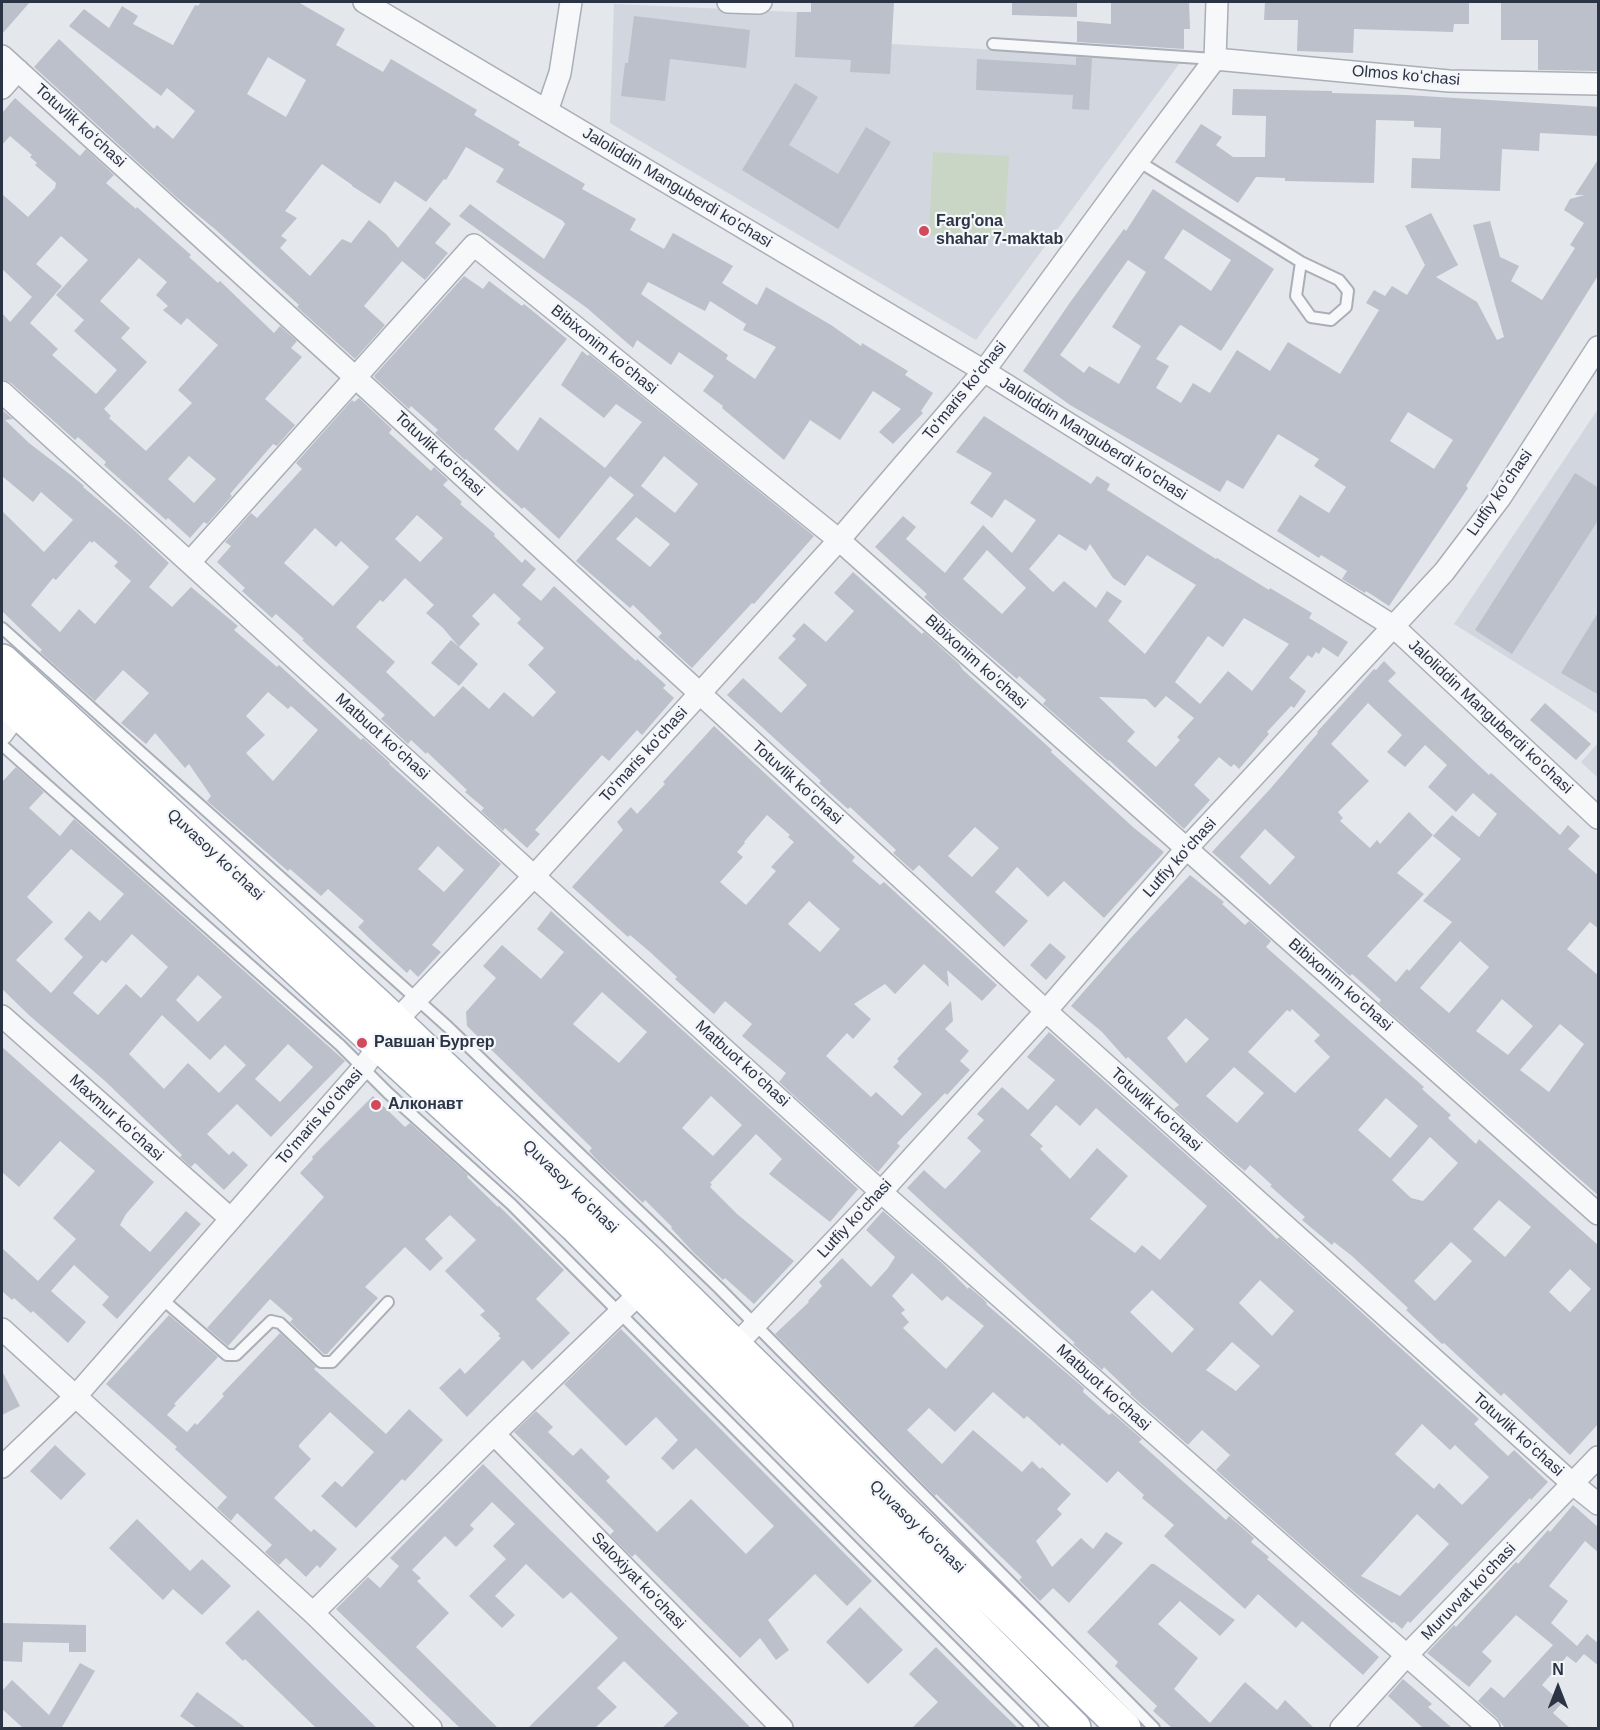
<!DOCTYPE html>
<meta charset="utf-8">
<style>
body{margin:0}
#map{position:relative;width:1600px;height:1730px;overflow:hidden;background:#e4e7ec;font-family:Arial,sans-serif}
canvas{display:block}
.frame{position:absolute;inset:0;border:3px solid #2b3445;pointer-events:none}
.north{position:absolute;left:1528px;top:1658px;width:60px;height:60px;-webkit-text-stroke:4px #f4f6f9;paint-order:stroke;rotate:0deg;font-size:16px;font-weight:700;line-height:24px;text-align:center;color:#2b3445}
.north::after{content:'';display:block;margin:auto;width:21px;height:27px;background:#2b3445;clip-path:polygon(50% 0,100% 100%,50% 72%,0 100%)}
</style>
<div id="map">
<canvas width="1600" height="1730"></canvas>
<div class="frame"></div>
<div class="north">N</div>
</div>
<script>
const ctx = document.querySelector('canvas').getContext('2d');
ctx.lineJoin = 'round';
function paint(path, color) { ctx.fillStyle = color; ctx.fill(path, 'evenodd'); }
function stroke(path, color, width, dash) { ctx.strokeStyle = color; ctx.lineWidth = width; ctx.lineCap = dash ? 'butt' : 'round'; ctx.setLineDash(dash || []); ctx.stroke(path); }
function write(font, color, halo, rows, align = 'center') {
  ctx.font = font + ' Arial,sans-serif'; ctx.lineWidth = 4.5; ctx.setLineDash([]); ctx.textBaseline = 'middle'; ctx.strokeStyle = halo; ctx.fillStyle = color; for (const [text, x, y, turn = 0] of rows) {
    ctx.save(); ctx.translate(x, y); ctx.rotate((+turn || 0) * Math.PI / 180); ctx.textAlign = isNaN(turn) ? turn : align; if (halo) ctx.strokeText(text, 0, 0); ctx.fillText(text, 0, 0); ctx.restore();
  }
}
paint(new Path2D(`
 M614 4 838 14 836 41 1182 60 976 340 610 123Z
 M1598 409V714L1454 624Z
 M1598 743V778L1581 762Z`), '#d2d6de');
paint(new Path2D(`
 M933 152 1009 156 1004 239 929 235Z`), '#c9d6c5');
paint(new Path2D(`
 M2 2H30L2 34Z
 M201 2H298L345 29 336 45 383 72 391 59 477 110 474 115 520 142 518 145 585 184 582 189 636 219 630 230 664 249 673 233 733 266 722 283 757 305 766 287 831 325 861 346 862 343 908 371 905 375 933 393 921 411 923 413 893 444 879 432 901 409 873 391 840 440 810 420 784 460 722 408 723 406 703 391 714 376 679 352 671 365 637 340 633 348 587 308 459 216 470 204 544 259 565 224 563 221 496 182 504 169 466 147 446 180 444 179 426 202 395 181 380 204 352 186V185L322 164 285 211 297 218 281 236 287 240 280 248 310 276 342 239 351 243 369 220 386 234 398 248 430 207 451 224 435 243 448 253 425 280 402 261 364 306 385 325 355 359 297 307 299 305 216 230 176 197 34 67 59 39 154 129 157 125 173 139 195 111 167 88 161 96 69 26 84 9 109 28 122 6 138 16 133 24 173 45 195 5 198 6ZM268 57 306 80 286 117 247 94ZM648 282 705 311 710 301 746 324 743 330 776 347 755 379 726 359 728 355 641 294Z
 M811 2H894L890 74 850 72 851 60 795 57 797 12H811Z
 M1012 2H1077V17L1012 15Z
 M1111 2H1189L1190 29H1184V49L1077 42V21L1111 24Z
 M1265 2H1469V24H1454L1453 32 1354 29 1353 53 1297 51 1298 20H1264Z
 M1501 2 1599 3V71L1538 70V40H1501Z
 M634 16 750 30 746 68 670 59 665 101 621 96 625 63H628Z
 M1076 57 1092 58 1089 110 1072 109 1073 95 976 90 977 59 1076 65Z
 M795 83 818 97 789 145 838 174 866 127 891 142 838 229 742 170Z
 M1233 89 1332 91V93L1406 95 1587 106 1599 107V136L1540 133 1539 151 1502 149 1500 191 1411 188 1412 158 1440 159 1441 128 1414 127V121L1376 120 1374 183 1285 181V178L1256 177 1238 203 1175 162 1201 124 1222 137 1216 145 1233 157H1265L1266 116 1232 115Z
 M15 98 80 156 86 149 114 175 106 183 136 209 137 207 191 255 189 257 218 283 220 281 274 333 280 326 297 341 291 348 302 357 265 399 295 425 277 446 273 444 230 494 232 496 207 524 204 522 190 538 168 518 166 520 104 465 106 462 78 437 75 440 11 383 2 379V313L10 322 32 297 2 269V194L28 217 55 188 56 183 35 165 37 163 30 157 32 155 10 136 2 145V113ZM61 236 88 260 56 295 84 320 74 331 117 370 96 394 52 355 58 349 30 323 62 286 36 264ZM139 258 167 282 156 295 168 306 163 310 181 325 187 318 218 345 178 390 192 403 146 451 109 418 111 416 104 409 147 362 121 338 130 328 100 301ZM189 456 216 479 194 503 168 479Z
 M1599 158V274L1466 486 1468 488 1389 606 1366 591 1365 593 1342 579 1347 571 1321 555 1319 558 1277 531 1300 495 1329 513 1346 487 1314 466 1319 459 1278 434 1243 489 1227 480 1220 492 1070 405 1023 371 1071 301 1124 229 1126 231 1153 189 1274 269 1221 351 1181 325 1179 326 1156 359 1169 366 1156 388 1181 403 1193 383 1210 393 1237 350 1270 371 1288 342 1340 374 1379 310 1366 303 1374 290 1385 296 1392 286 1407 295 1425 265 1405 226 1431 213 1458 265 1436 277 1477 302 1497 340 1504 337 1473 225 1490 221 1500 257 1519 266 1511 281 1542 300 1575 248 1570 245 1584 223 1564 210 1570 199 1585 195H1575ZM1183 229 1231 260 1211 291 1164 258ZM1128 260 1146 272 1112 327 1141 346 1119 384 1089 366 1084 373 1060 355ZM1408 412 1453 440 1434 469 1390 441Z
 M464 276 483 289 489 281 522 306 524 304 567 339 494 429 518 451 540 417 605 468 642 422 616 404 604 418 561 385 582 351 588 356 589 354 814 536 754 604 752 603 692 668 658 637 662 633 633 605 630 608 576 561 634 495 610 476 559 539 524 507 522 509 466 459 465 460 435 433 438 430 411 406 409 409 376 379 374 376ZM664 456 698 484 675 513 641 486 634 495ZM636 517 670 544 650 567 616 539Z
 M359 398 392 429 389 433 431 471 434 467 448 480 443 485 462 502 460 504 495 534 494 536 522 563 525 559 536 569 522 585 541 601 554 586 636 661 637 659 666 685 663 688 674 698 642 735 637 730 609 761 602 755 535 830 540 834 527 848 505 828 503 831 481 811 484 808 465 792 467 790 427 752 426 754 411 740 408 744 381 719 385 715 302 640 304 639 276 614 272 618 242 591 245 588 217 562 231 546 225 542 251 513 257 518 302 469 296 463 352 400 354 402ZM417 515 443 538 420 562 395 539ZM315 528 336 547 341 541 369 567 333 606 284 563ZM405 578 434 605 426 613 443 628 459 647 451 640 431 663 459 686 478 664 459 647 480 624 472 616 494 593 521 619 517 623 544 648 528 665 556 692 533 717 504 692 489 709 463 686 434 717 386 672 395 662 356 627 380 600 383 602Z
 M2 410 13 419 5 420 29 443 72 476 84 486 83 487 133 529 169 563 149 587 172 607 191 587 238 626 234 630 277 667 279 665 361 740 363 738 390 763 389 764 501 864 432 945 441 952 418 977 410 969 407 973 369 938 358 927 364 921 328 889 321 896 290 869 288 871 207 801 211 796 189 764 185 768 155 733 146 744 121 723 149 693 123 670 95 701 40 652 42 650 2 611V511L44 552 73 520 41 492 33 502 2 476ZM90 541 92 543 94 541 118 562 114 566 131 581 95 624 79 609 60 632 31 605 53 578 56 580ZM268 692 288 709 291 706 318 730 273 781 246 753 265 735 246 716ZM438 846 464 870 444 892 418 869Z
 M984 416 1091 484 1097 476 1110 484 1107 490 1216 559 1217 558 1269 590 1270 588 1312 613 1309 618 1348 642 1338 657 1323 647 1319 654 1316 652 1312 658 1308 655 1289 678 1306 691 1294 708 1291 706 1267 732 1269 734 1239 769 1234 764 1231 767 1219 757 1194 785 1210 800 1184 829 1109 760 1108 761 1043 704 1046 700 1019 676 1017 679 940 613 924 597 927 594 875 547 903 516 916 527 906 539 945 573 983 525 1012 553 1036 520 1005 499 992 518 970 503 992 473 956 452ZM1059 534 1086 551 1090 544 1113 578 1125 586 1147 555 1196 585 1145 654 1108 621 1122 601 1107 591 1096 608 1064 581 1053 592 1029 569ZM987 550 1026 588 1002 614 963 579ZM1244 618 1289 644 1252 691 1228 671 1200 704 1175 682 1208 636 1223 647ZM1166 696 1194 718 1177 737 1180 740 1156 767 1127 741 1135 732 1099 697 1146 699 1155 708Z
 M1575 473 1599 488V519L1512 654 1475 630Z
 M853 572 922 634 924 632 959 664 963 670 1052 750 1051 752 1134 828 1164 852 1104 918 1064 881 1048 897 1017 867 995 892 1028 921 1004 947 919 865 913 871 893 853 896 850 850 807 848 809 819 783 821 781 727 695 743 678 781 713 807 685 778 658 796 639 792 636 804 623 826 642 854 611 834 593ZM975 827 999 848 972 877 948 856Z
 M1599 611V695L1561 673Z
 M1384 661 1396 673 1388 681 1489 775 1491 773 1560 835 1568 825 1580 836 1568 849 1599 876V929L1590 922 1567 949 1599 976V1196L1379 1003 1381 1000 1352 974 1350 976 1212 852 1271 788 1318 733 1317 732 1374 669 1376 670ZM1368 703 1402 735 1387 752 1405 767 1425 745 1447 765 1428 787 1456 812 1473 793 1497 814 1479 837 1452 815 1433 836 1461 859 1423 901 1452 922 1409 971 1407 969 1396 982 1367 956 1424 894 1397 873 1433 835 1409 812 1380 844 1377 840 1370 848 1340 821 1343 818 1338 812 1369 781 1331 744ZM1265 829 1295 857 1270 885 1240 857ZM1460 941 1489 967 1449 1013 1420 988ZM1502 999 1533 1026 1508 1055 1476 1031ZM1560 1024 1584 1044 1549 1092 1520 1070Z
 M1545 703 1591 744 1576 760 1530 720Z
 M714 726 855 857 852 861 880 885 884 882 997 985 982 1001 947 970 949 987 924 964 895 994 885 984 854 1004 871 1019 853 1039 847 1033 826 1056 871 1097 876 1092 902 1116 922 1094 893 1067 899 1061 897 1059 951 1001 953 1021 945 1029 969 1051 960 1061 970 1070 947 1095 945 1093 897 1143 900 1146 878 1172 779 1082 786 1073 742 1036 752 1024 725 1001 714 1014 675 979 677 977 650 952 630 935 628 937 572 887 623 830 617 822 631 807 637 814 665 784 663 782ZM767 815 790 835 788 837 794 842 771 867 776 871 746 905 720 882 743 857 737 852 745 843 744 842ZM809 901 840 929 820 952 788 924Z
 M16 767 44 792 29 808 60 836 74 819 345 1061 271 1137 237 1104 207 1134 229 1155 233 1151 248 1165 224 1190 195 1163 191 1167 180 1157 182 1155 105 1081 30 1016 2 989V782ZM71 849 124 894 100 921 89 911 64 939 83 957 51 993 16 960 53 922 27 897ZM132 934 168 967 141 998 126 984 98 1015 73 993 102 960 106 963ZM198 975 222 997 198 1022 176 1000ZM162 1015 210 1060 225 1045 246 1065 219 1093 188 1063 164 1089 129 1054ZM288 1044 313 1067 280 1102 255 1079Z
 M1190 875 1224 902 1222 904 1245 925 1249 921 1271 941 1266 947 1424 1087 1422 1089 1451 1115 1448 1118 1476 1144 1479 1139 1599 1246V1423L1570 1455 1504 1393 1501 1396 1444 1343 1442 1344 1406 1310 1408 1308 1352 1256 1334 1242 1332 1245 1302 1220 1305 1217 1270 1186 1272 1185 1250 1165 1245 1171 1230 1159 1174 1109 1179 1105 1128 1057 1126 1059 1102 1032 1071 1006 1129 940ZM1292 1009 1320 1035 1314 1041 1330 1057 1295 1093 1248 1052 1287 1010 1290 1012ZM1186 1018 1209 1039 1186 1063 1167 1038ZM1234 1067 1264 1093 1237 1123 1206 1096ZM1386 1098 1418 1126 1390 1158 1358 1130ZM1430 1137 1458 1163 1423 1201 1411 1198 1392 1180ZM1499 1200 1531 1227 1505 1257 1473 1229ZM1451 1242 1472 1261 1435 1301 1414 1281ZM1570 1269 1591 1289 1570 1312 1549 1292Z
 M551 911 858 1189 830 1222 769 1174 782 1159 756 1134 710 1183 712 1184 710 1187 737 1214 794 1261 754 1304 725 1278 723 1280 693 1252 671 1228 672 1227 645 1200 643 1203 598 1161 589 1151 592 1148 467 1026 466 1012 496 978 483 966 502 945 541 979 564 952 537 929ZM602 992 647 1032 619 1063 573 1024ZM711 1096 742 1125 713 1156 682 1128Z
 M1050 943 1066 957 1046 980 1030 965Z
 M1049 1032 1227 1191 1277 1239 1279 1237 1394 1342 1479 1419 1474 1424 1508 1456 1514 1450 1548 1482 1531 1500 1530 1498 1410 1623 1408 1621 1402 1629 1394 1622 1392 1623 1353 1591 1216 1470 1230 1455 1202 1430 1188 1445 1130 1394 1131 1393 1104 1367 1102 1370 1073 1344 1075 1343 907 1188 924 1170 945 1189 955 1179 981 1151 967 1138 984 1120 977 1114 1002 1087 1028 1110 1055 1080 1027 1057ZM1056 1105 1080 1126 1096 1108 1207 1206 1160 1260 1142 1245 1135 1253 1090 1219 1128 1176 1097 1148 1070 1179 1040 1149 1043 1146 1030 1135ZM1260 1280 1294 1311 1272 1336 1239 1303ZM1152 1290 1194 1329 1172 1353 1130 1312ZM1232 1342 1260 1366 1236 1391 1206 1370ZM1422 1424 1450 1450 1455 1445 1489 1477 1462 1505 1439 1483 1434 1489 1395 1454ZM1417 1514 1449 1544 1400 1596 1361 1576Z
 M2 1047 154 1182 126 1214 120 1225 150 1252 186 1211 201 1224 117 1319 102 1305 109 1297 74 1265 51 1291 86 1322 68 1343 33 1311 31 1313 14 1298 12 1300 2 1291V1248L38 1281 76 1239 53 1218 95 1171 60 1141 19 1187 2 1172Z
 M373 1096 405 1127 410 1123 468 1175 467 1177 498 1207 499 1206 564 1270 536 1299 570 1333 532 1370 523 1360 467 1417 439 1388 460 1368 465 1374 501 1338 498 1336 500 1334 480 1315 485 1311 445 1271 476 1240 450 1215 425 1239 443 1258 430 1271 405 1247 365 1287 378 1298 327 1354H324L290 1322 293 1319 270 1299 228 1346 207 1328 324 1197 300 1173 313 1159 312 1157Z
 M883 1211 943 1264 968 1289 969 1287 982 1298 987 1303 986 1304 1084 1388 1083 1392 1109 1415 1112 1413 1142 1439 1139 1442 1226 1520 1229 1516 1254 1538 1251 1542 1269 1557 1267 1559 1379 1657 1363 1675 1302 1621 1296 1628 1258 1594 1245 1609 1164 1536 1174 1525 1142 1498 1144 1495 1118 1471 1107 1483 1062 1443 1060 1446 1027 1416 1024 1419 993 1392 955 1432 929 1408 907 1430 942 1464 973 1430 1022 1472 1032 1461 1040 1469 1042 1467 1071 1494 1057 1509 1062 1514 1036 1541 1052 1567 1081 1538 1093 1549 1106 1532 1123 1543 1069 1603 1053 1588 1040 1601 1019 1580 1022 1577 936 1494 935 1496 775 1334 809 1302 808 1301 822 1286 819 1282 842 1258 871 1287 888 1268 895 1257 866 1230ZM912 1273 942 1301 947 1296 984 1326 946 1369 903 1328 909 1322 901 1313 905 1310 892 1296Z
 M169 1315 218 1357 174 1404 176 1405 167 1415 187 1432 195 1423 197 1425 224 1396 222 1394 280 1333 316 1367 314 1369 386 1434 409 1409 443 1440 405 1481 402 1479 356 1528 321 1496 335 1481 342 1487 374 1452 330 1412 299 1445V1447L311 1459 274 1498 311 1532 314 1529 337 1549 320 1568 317 1565 306 1577 286 1558 279 1565 265 1552 272 1545 237 1513 231 1521 217 1508 227 1497 175 1449 177 1447 106 1384Z
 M621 1329 872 1581 847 1606 815 1574 768 1620 789 1650 776 1660 760 1638 740 1658 635 1554 632 1557 610 1535 614 1531 514 1432 536 1411 553 1427 548 1432 573 1456 581 1448 610 1477 606 1481 657 1532 691 1499 746 1554 774 1526 696 1448 673 1470 661 1458 678 1440 656 1417 626 1446 564 1384Z
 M2 1371 20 1406 2 1415Z
 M55 1445 86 1474 61 1500 30 1471Z
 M483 1464 729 1706 751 1728H662L678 1713 624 1661 597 1688 617 1707 595 1728H528L618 1638 571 1592 563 1599 526 1564 495 1596 515 1615 502 1628 469 1596 506 1559 493 1546 515 1524 492 1502 470 1525 474 1529 456 1547 445 1536 412 1570 421 1578 417 1581 449 1613 416 1647 498 1728H460L336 1609 368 1577 380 1588 399 1566 390 1558Z
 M1573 1505 1599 1528V1553L1585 1541 1549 1586 1568 1601 1551 1623 1577 1646 1587 1634 1599 1644V1666L1584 1654 1576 1663 1567 1656 1542 1685 1562 1703 1553 1713 1570 1728H1505L1497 1718 1478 1701 1491 1687 1504 1698 1553 1645 1516 1615 1482 1652 1492 1661 1469 1687 1427 1653 1454 1625 1456 1627 1516 1562 1518 1564 1548 1530 1550 1532Z
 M137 1519 190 1571 202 1559 231 1586 202 1615 173 1589 163 1600 109 1548Z
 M1151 1564H1154L1235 1620 1220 1636 1180 1601 1158 1624 1198 1658 1174 1689 1210 1723 1245 1682 1277 1710 1285 1700 1314 1728H1172L1153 1711 1157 1706 1115 1666 1118 1662 1087 1632Z
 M860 1607 903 1650 868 1684 826 1642Z
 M258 1610 316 1668 377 1728H316L245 1659 243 1661 225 1643Z
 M2 1623 86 1625V1652H69V1643L23 1642 22 1662 2 1661Z
 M936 1647 993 1704 1018 1728H912L938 1702 909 1674Z
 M80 1663 95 1671 62 1727 64 1728H23L2 1709V1691L12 1680 49 1715Z
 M1403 1679 1432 1704 1428 1707 1452 1728H1423L1388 1696Z
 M197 1692 246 1728H197L180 1716Z`), '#bbc0ca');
const lane = new Path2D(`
 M993 44 1214 59
 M1138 161 1301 262 1339 280 1348 291 1346 307 1331 320 1311 317 1296 296 1301 262
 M2 628 448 1027 719 1288 1154 1728
 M2 745 340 1045 388 1093 511 1204 1033 1728
 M162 1299 227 1355H236L271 1321 280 1323 321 1362H332L388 1302`);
const street = new Path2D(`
 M364 2 984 371 1393 626 1598 818
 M728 2 759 3 761 2
 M2 56 356 378 1046 1011 1573 1484 1598 1504
 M1215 59 1449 81 1598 84
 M2 88 18 70
 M547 111 560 73 571 2
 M2 392 881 1192 1489 1728
 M190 562 474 245 839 540 1598 1214
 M2 734 18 712
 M2 1016 231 1219
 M2 1329 313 1613 431 1728
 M734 1347 881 1192 1046 1011 1186 849 1444 572 1500 498 1598 347
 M494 1434 782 1728
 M2 1467 75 1397 363 1068 395 1022 535 875 839 540 984 371 1138 161 1215 59 1217 2
 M313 1613 494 1434 642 1291
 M1341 1728 1406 1656 1598 1457`);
const primary = new Path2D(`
 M2 661 378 1006 650 1263 1124 1728
 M2 697 575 1225 1074 1728`);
stroke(lane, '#a9aeb7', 14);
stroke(street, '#a9aeb7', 24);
stroke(primary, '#a3abb8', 36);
stroke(lane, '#f7f8fa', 10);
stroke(street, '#f7f8fa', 21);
stroke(primary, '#fff', 33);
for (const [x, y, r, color] of [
 [924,231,6,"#d1495b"],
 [362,1043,6,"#d1495b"],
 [376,1105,6,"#d1495b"]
]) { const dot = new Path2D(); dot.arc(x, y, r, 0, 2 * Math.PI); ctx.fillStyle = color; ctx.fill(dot); stroke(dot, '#f4f6f9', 2); }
write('16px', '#2b3445', '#f4f6f9', [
 ["Olmos koʻchasi",1406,76,5],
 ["Totuvlik koʻchasi",80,126,42],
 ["Jaloliddin Manguberdi ko'chasi",677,188,31],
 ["Bibixonim koʻchasi",604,350,39],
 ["Toʻmaris koʻchasi",965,391,-51],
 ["Jaloliddin Manguberdi ko'chasi",1093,439,32],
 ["Totuvlik koʻchasi",439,454,43],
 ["Lutfiy koʻchasi",1500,493,-55],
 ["Bibixonim koʻchasi",976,662,42],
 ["Jaloliddin Manguberdi ko'chasi",1490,717,43],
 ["Matbuot koʻchasi",382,737,42],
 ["Toʻmaris koʻchasi",644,755,-48],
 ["Totuvlik koʻchasi",797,783,42],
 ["Quvasoy koʻchasi",215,855,43],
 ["Lutfiy koʻchasi",1180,858,-48],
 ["Bibixonim koʻchasi",1340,985,41],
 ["Matbuot koʻchasi",742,1064,42],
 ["Totuvlik koʻchasi",1156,1110,42],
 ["Toʻmaris koʻchasi",320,1117,-49],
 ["Maxmur koʻchasi",116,1118,42],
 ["Quvasoy koʻchasi",570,1187,44],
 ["Lutfiy koʻchasi",855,1219,-47],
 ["Matbuot koʻchasi",1103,1388,42],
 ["Totuvlik koʻchasi",1518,1435,42],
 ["Quvasoy koʻchasi",917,1527,44],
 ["Saloxiyat koʻchasi",638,1581,46],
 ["Muruvvat ko'chasi",1469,1592,-46]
]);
write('bold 16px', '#2b3445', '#f4f6f9', [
 ["Farg'ona",936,222],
 ["shahar 7-maktab",936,240],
 ["Равшан Бургер",374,1043],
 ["Алконавт",388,1105]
], 'left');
</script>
